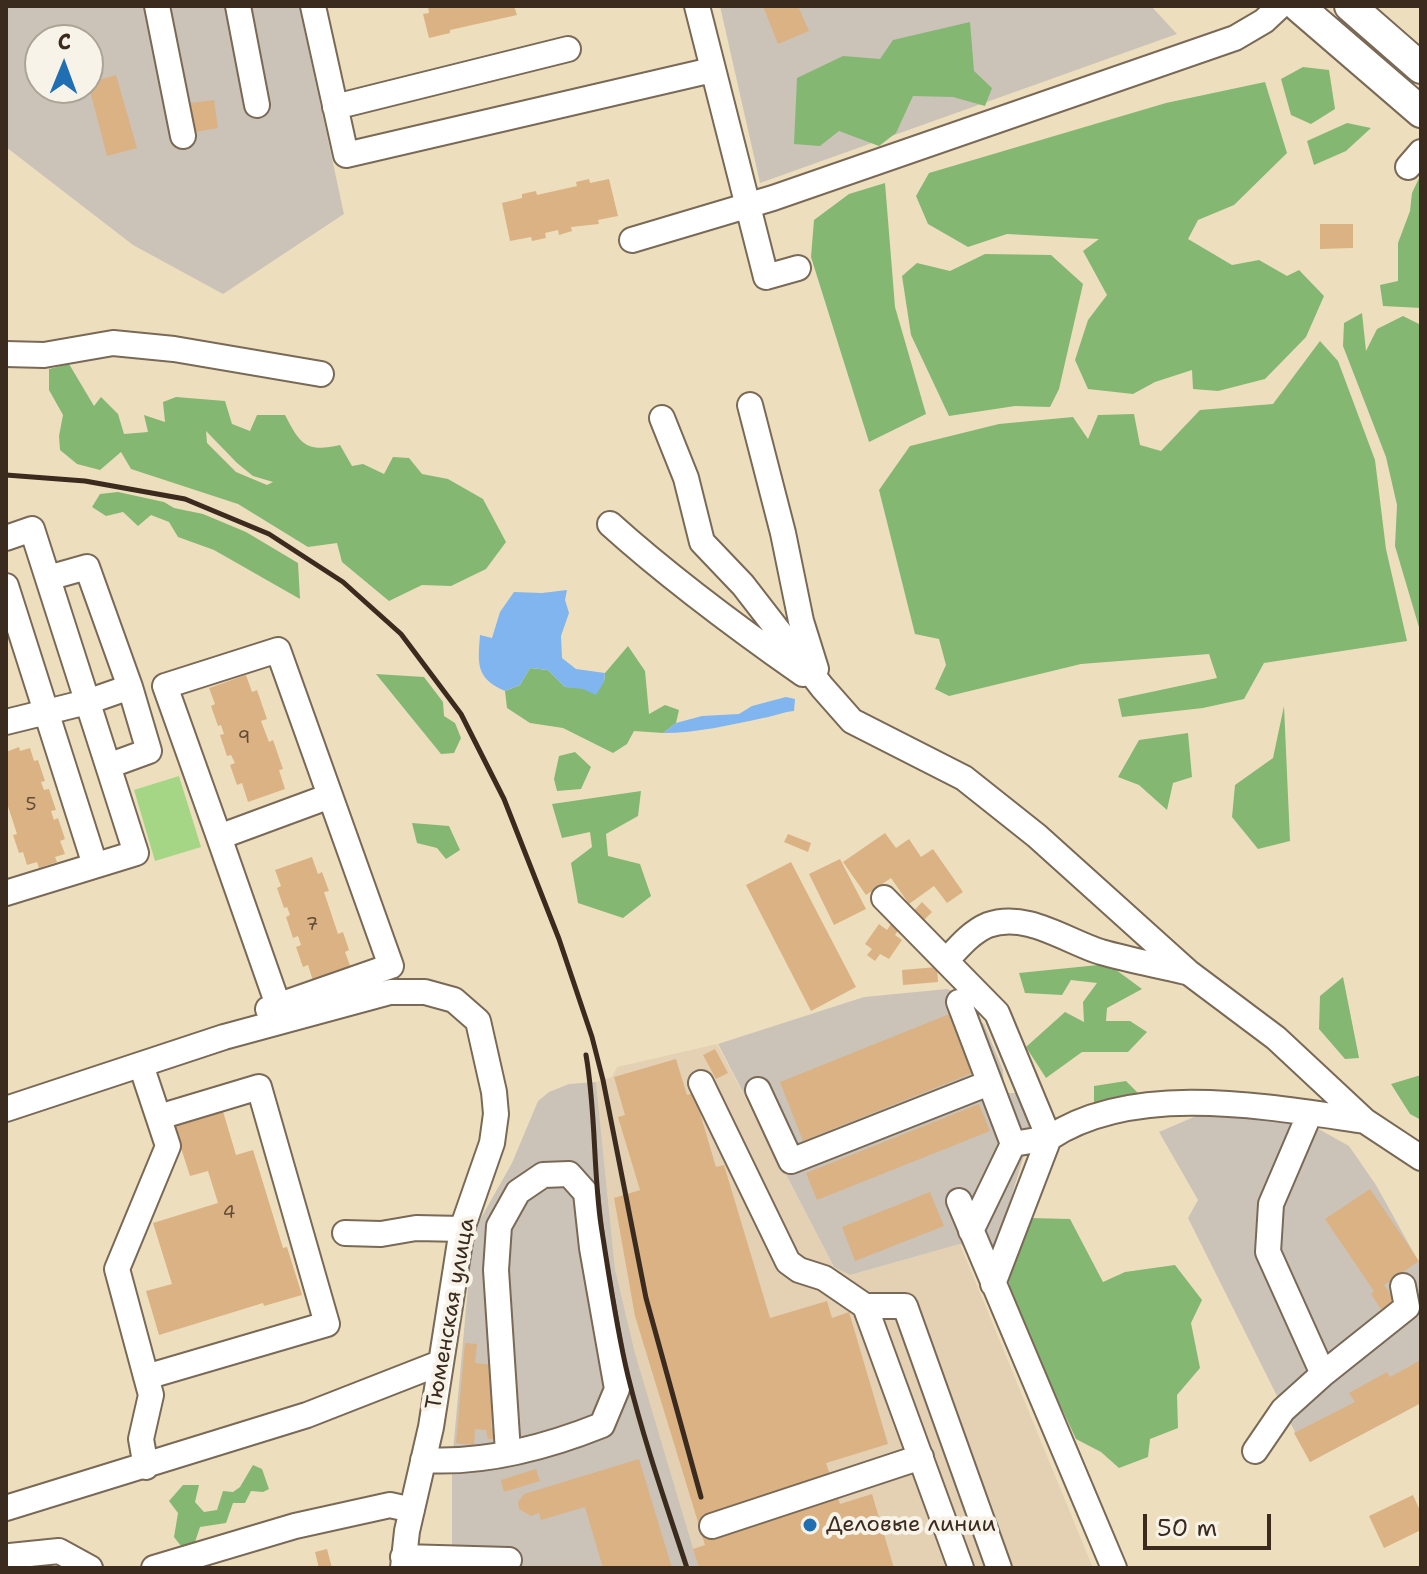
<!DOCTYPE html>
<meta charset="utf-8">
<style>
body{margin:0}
#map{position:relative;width:1427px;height:1574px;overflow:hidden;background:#eddfbd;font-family:"Shantell Sans",sans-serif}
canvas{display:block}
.frame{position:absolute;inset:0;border:8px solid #3b2a1e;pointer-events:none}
.north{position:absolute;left:24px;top:24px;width:80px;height:80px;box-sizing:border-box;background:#f7f3e8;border:2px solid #aca397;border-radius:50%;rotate:1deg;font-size:22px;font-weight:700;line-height:32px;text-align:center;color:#3b2a1e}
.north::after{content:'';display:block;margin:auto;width:28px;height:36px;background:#1f6fb2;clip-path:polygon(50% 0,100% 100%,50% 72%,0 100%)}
.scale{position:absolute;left:1143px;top:1514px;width:128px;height:36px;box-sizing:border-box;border:4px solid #3b2a1e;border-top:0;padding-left:10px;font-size:24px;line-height:28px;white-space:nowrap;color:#3b2a1e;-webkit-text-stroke:6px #f7f3e8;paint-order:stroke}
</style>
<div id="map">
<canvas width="1427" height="1574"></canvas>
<div class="frame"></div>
<div class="north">С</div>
<div class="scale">50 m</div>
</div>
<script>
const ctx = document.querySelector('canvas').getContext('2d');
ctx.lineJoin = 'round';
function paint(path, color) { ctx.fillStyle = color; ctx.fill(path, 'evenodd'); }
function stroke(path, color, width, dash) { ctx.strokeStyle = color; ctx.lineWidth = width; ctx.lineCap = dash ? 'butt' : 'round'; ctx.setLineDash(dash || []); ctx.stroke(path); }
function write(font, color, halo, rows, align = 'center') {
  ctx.font = font + ' "Shantell Sans",sans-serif'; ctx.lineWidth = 8; ctx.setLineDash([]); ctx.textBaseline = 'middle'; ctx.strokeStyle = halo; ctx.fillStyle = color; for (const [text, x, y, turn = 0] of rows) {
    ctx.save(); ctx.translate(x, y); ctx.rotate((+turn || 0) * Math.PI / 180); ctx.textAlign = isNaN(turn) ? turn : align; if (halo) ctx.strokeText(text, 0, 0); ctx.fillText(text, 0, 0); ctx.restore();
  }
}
paint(new Path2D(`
 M717 1044 834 1267 850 1275 960 1244 1093 1568H699L635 1353 615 1269 596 1082 612 1077 617 1067Z`), '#e4d1b4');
paint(new Path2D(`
 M6 6H299L344 214 223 294 133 245 6 147ZM40 40H88V88H40Z
 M720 6H1151L1177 34 760 183Z
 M947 989 958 993 973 1017 984 1024 1003 1070 1004 1093H1019L1035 1119 996 1247 974 1252 960 1244 850 1275 834 1267 718 1044 864 997Z
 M596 1082 615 1269 635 1353 699 1568H452V1462L473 1232 512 1163 538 1101 549 1092 569 1084Z
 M1203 1113 1299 1118 1349 1146 1376 1185 1421 1266V1403L1310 1462 1188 1218 1198 1200 1159 1132Z`), '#cbc3b8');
paint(new Path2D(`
 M179 776 201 847 155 861 134 790Z`), '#a5d685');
paint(new Path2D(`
 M970 22 974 71 992 88 985 106 953 97 913 96 896 133 879 146 839 131 820 146 794 144 797 78 843 56 880 59 893 40Z
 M1303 67 1329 70 1335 109 1311 124 1291 115 1281 79Z
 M1265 82 1287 153 1234 205 1198 220 1188 239 1232 265 1259 260 1287 276 1299 270 1324 296 1306 337 1265 379 1218 391 1193 389 1192 370 1155 382 1133 394 1088 389 1075 360 1088 320 1107 295 1083 251 1099 239 1007 234 968 247 928 224 916 196 929 173 1166 103Z
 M1347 123 1371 128 1346 151 1314 165 1307 141Z
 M1421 174V308L1383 306 1380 285 1398 281V243L1410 211 1412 193Z
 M885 183 895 307 926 414 869 442 811 257 814 220 849 194Z
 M985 254 1051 255 1083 284 1059 389 1050 407 1015 406 949 416 911 335 902 276 917 263 950 271Z
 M1362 313 1366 351 1377 329 1403 316 1421 325V634L1395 546 1397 505 1386 457 1343 346 1344 323Z
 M1320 341 1338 361 1375 460 1386 549 1407 641 1264 663 1244 699 1203 708 1122 717 1118 699 1217 678 1209 654 1081 664 949 696 935 689 946 665 939 639 915 634 879 490 910 446 999 424 1073 417 1088 439 1098 415 1134 414 1140 445 1161 451 1200 410 1273 404Z
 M69 364 94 406 101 397 118 414 124 434 148 432 144 415 165 422 163 402 176 397 225 401 232 424 250 431 257 415H285C300 444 306 453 340 445L352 466 363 464 384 474 393 457 409 458 422 474 448 479 483 499 506 542 486 569 451 586 422 585 389 601 342 562 337 543 308 547 238 504 131 469 121 452 100 470 77 464 60 450 59 436 63 415 49 390V369ZM206 431 237 463 253 476 273 482 267 485 236 472 207 443Z
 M118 492 164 502 174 508 203 514 246 532 298 563 300 599 214 550 178 537 169 522 151 515 138 526 123 512 106 516 92 507 100 494Z
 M628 646 645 671 649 714 665 705 679 710 676 723 663 733 634 731 627 744 613 753 563 728 530 723 507 708 505 691 520 685 530 668 548 670 565 687 583 688 604 682 605 673Z
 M376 674 424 677 443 702 444 716 455 723 461 738 454 753 441 754Z
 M1284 706 1290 841 1258 849 1232 817 1235 785 1273 758Z
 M1188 733 1192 777 1173 783 1167 810 1139 785 1118 777 1139 740Z
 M575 752 591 767 581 789 557 791 554 779 559 756Z
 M641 791 638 816 606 834 608 856 640 864 651 896 623 918 578 903 571 863 592 847 590 832 562 838 552 804Z
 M412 823 449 826 460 850 446 859 437 848 417 843Z
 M1108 964 1142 989 1107 1008 1106 1021H1130L1147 1032 1128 1052H1082L1046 1078 1026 1047 1065 1012 1084 1022 1083 1002 1097 983 1071 980 1062 995 1025 993 1019 973Z
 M1343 977 1359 1058 1345 1059 1319 1029 1320 996Z
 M1421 1075V1120L1410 1114 1391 1084Z
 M1126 1081 1141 1096 1094 1111V1086Z
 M1030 1218 1070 1219 1103 1282 1125 1272 1175 1265 1202 1300 1191 1323 1200 1368 1177 1395 1178 1428 1150 1439 1148 1457 1119 1468 1101 1452 1076 1439 1014 1306 1008 1278Z
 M253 1465 262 1469 269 1489 263 1492 251 1491 245 1503H233L226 1523 200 1527 195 1542 181 1546 174 1537 178 1513 169 1501 183 1485H199L195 1502 204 1512 217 1510 223 1491 233 1492 240 1487Z`), '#84b772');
paint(new Path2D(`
 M567 590 565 600 569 613 561 636 562 658 576 669 605 673 604 682 596 695 583 689 565 687 548 670 530 668 520 685 505 691C475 678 478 663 480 635L492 638 500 612 514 592 542 593Z
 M786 697 795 699 794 711C782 712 775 716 763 718 730 725 697 733 663 733L676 723 702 716 739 714 752 706Z`), '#80b5ef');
paint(new Path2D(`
 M428 6H514L517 15 450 30V33L429 38 423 14 429 13Z
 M763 6H798L809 31 778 44Z
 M116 75 137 148 107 156 88 83Z
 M214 100 218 128 195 132 190 103Z
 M589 179 590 183 609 179 618 216 598 220 599 224 571 227 572 231 559 235 558 230 545 233 546 238 532 241 531 237 510 241 502 203 522 198V194L536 191 537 195 577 186 576 182Z
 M1320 224H1353V248L1320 249Z
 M246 675 252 692 257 690 267 719 261 721 269 742 273 740 283 769 279 770 285 789 248 802 242 783 237 785 230 765 235 763 231 755 227 756 220 735 224 734 221 725 218 726 211 706 215 704 209 688Z
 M19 747 20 751 30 748 34 761 38 760 45 781 41 782 44 790 49 789 56 810 51 811 54 820 58 818 65 839 60 841 65 854 55 857 57 862 39 868 37 862 27 865 23 852 19 853 13 835 17 834 6 800V752Z
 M885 833 896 848 909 839 921 857 933 849 963 892 947 903 934 886 909 904 891 878 866 895 843 862Z
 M788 834 811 843 808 852 784 842Z
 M312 857 318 874 322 872 329 891 324 892 338 934 343 932 349 950 345 952 352 971 314 984 308 965 303 967 296 947 301 945 298 936 293 938 286 917 290 915 287 907 284 908 277 888 281 886 275 870Z
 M840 859 866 909 834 925 809 874Z
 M791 862 856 987 811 1011 746 885Z
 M922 902 932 912 920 924 910 915Z
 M879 924 887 930 891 924 899 929 895 935 902 940 889 959 880 954 875 961 867 955 872 949 865 944Z
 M937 967 938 982 903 985 902 970Z
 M952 1013 975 1072 803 1141 780 1082Z
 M715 1049 728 1073 716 1079 703 1055Z
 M676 1059 687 1095 694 1093 716 1167 724 1165 770 1318 827 1301 832 1318 849 1312 888 1444 826 1463 840 1504 872 1494 894 1568H699L693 1549 705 1545 635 1316 614 1198 640 1190 618 1117 625 1115 614 1077Z
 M979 1104 990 1131 817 1200 806 1173Z
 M222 1108 236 1155 253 1150 283 1248 287 1247 302 1295 264 1306 263 1303 159 1335 146 1291 172 1284 153 1223 218 1203 208 1171 190 1176 173 1123Z
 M1370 1189 1419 1261 1384 1285 1398 1306 1385 1315 1371 1294 1374 1291 1325 1219Z
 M930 1192 944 1226 855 1261 842 1227Z
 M465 1343 477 1344 475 1363 496 1365 491 1427 496 1430 495 1439H488L486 1430 475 1429 474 1445 456 1443Z
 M1421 1360V1403L1310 1462 1294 1433 1355 1402 1349 1393 1387 1372 1390 1377Z
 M639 1459 672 1568H603L585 1507 541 1520 539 1513 531 1516 519 1509 518 1502 524 1494Z
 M536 1469 540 1481 504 1492 501 1480Z
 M1413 1495 1421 1513V1530L1384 1548 1369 1516Z
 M327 1549 332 1568H319L315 1552Z`), '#dbb283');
const minor = new Path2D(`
 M157 6 183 136
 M238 6 257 105
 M313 6 346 155 712 70
 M697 6 766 277 798 268
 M335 107 568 49
 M1408 167 1421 152
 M632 240 773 198 1235 38 1264 21 1280 6
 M6 354 44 355 113 343 174 349 321 374
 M750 405 783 533 801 621 816 669
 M662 418 686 478 702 542 743 585 822 687 852 721 964 778 1037 836 1188 972 1276 1038 1365 1121 1421 1158
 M610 524C671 579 736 627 803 674
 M6 538 32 529 136 853 6 893
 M48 578 87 567 130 687 149 751 108 766
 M6 586 95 865
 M6 722 87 702 130 687
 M219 837 165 686 278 650 391 966 268 1009 271 1017
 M884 898 997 1013 1049 1138 1013 1144
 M946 961C958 948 971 932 988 925 1026 911 1066 941 1101 952 1129 960 1157 965 1186 972
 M959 1002 1013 1144 971 1231
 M278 1005 219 837 330 796
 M141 1065 168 1146 117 1269 151 1395 141 1439 146 1467
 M701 1083 788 1262 799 1270 824 1278 865 1306 961 1568
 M758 1090 791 1161 989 1083
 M6 1109 224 1037 390 992H425L454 1000 478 1021 494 1092 496 1114 492 1143 462 1229 431 1427 407 1531 403 1568
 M1310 1113 1271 1204 1268 1252 1323 1374 1407 1307 1403 1286
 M959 1201 1114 1568
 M345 1233 381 1234 416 1228 462 1229
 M993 1284 1049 1138C1135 1081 1269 1107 1365 1121
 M865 1306H905L999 1568
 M146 1377 327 1324 259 1087 159 1117
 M1255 1451 1283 1410 1323 1374
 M423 1460C483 1464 547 1447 602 1425L617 1389 592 1248 586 1193 569 1174 543 1175 518 1192 499 1226 496 1270 508 1452
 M6 1508 307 1415 440 1363
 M712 1526 921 1457
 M10 1556 59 1551 90 1568
 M403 1557 509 1560
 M154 1568 295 1526 390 1505 412 1510`);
const major = new Path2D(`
 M1298 6 1421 112
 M1350 6 1421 68`);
stroke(minor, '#796956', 28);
stroke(major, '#796956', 34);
stroke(minor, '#fff', 24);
stroke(major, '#fff', 30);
stroke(new Path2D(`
 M6 475 85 481 185 499 269 534 343 582 401 634 461 714 504 799 559 939 592 1037 603 1080 646 1298 701 1497
 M586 1055C596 1112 593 1169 601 1225 609 1275 616 1326 628 1376 644 1441 666 1504 687 1568`), '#3b2a1e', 5);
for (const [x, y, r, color] of [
 [810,1525,8,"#1f6fb2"]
]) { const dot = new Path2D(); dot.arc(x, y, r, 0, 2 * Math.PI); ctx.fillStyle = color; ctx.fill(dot); stroke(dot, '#f7f3e8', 3); }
write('18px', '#634c37', null, [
 ["9",244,738],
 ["5",31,805],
 ["7",312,925],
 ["4",229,1213]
]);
write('22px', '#3b2a1e', '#f7f3e8', [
 ["Тюменская улица",451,1314,-80]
]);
write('22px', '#3b2a1e', '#f7f3e8', [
 ["Деловые линии",826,1525]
], 'left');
</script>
